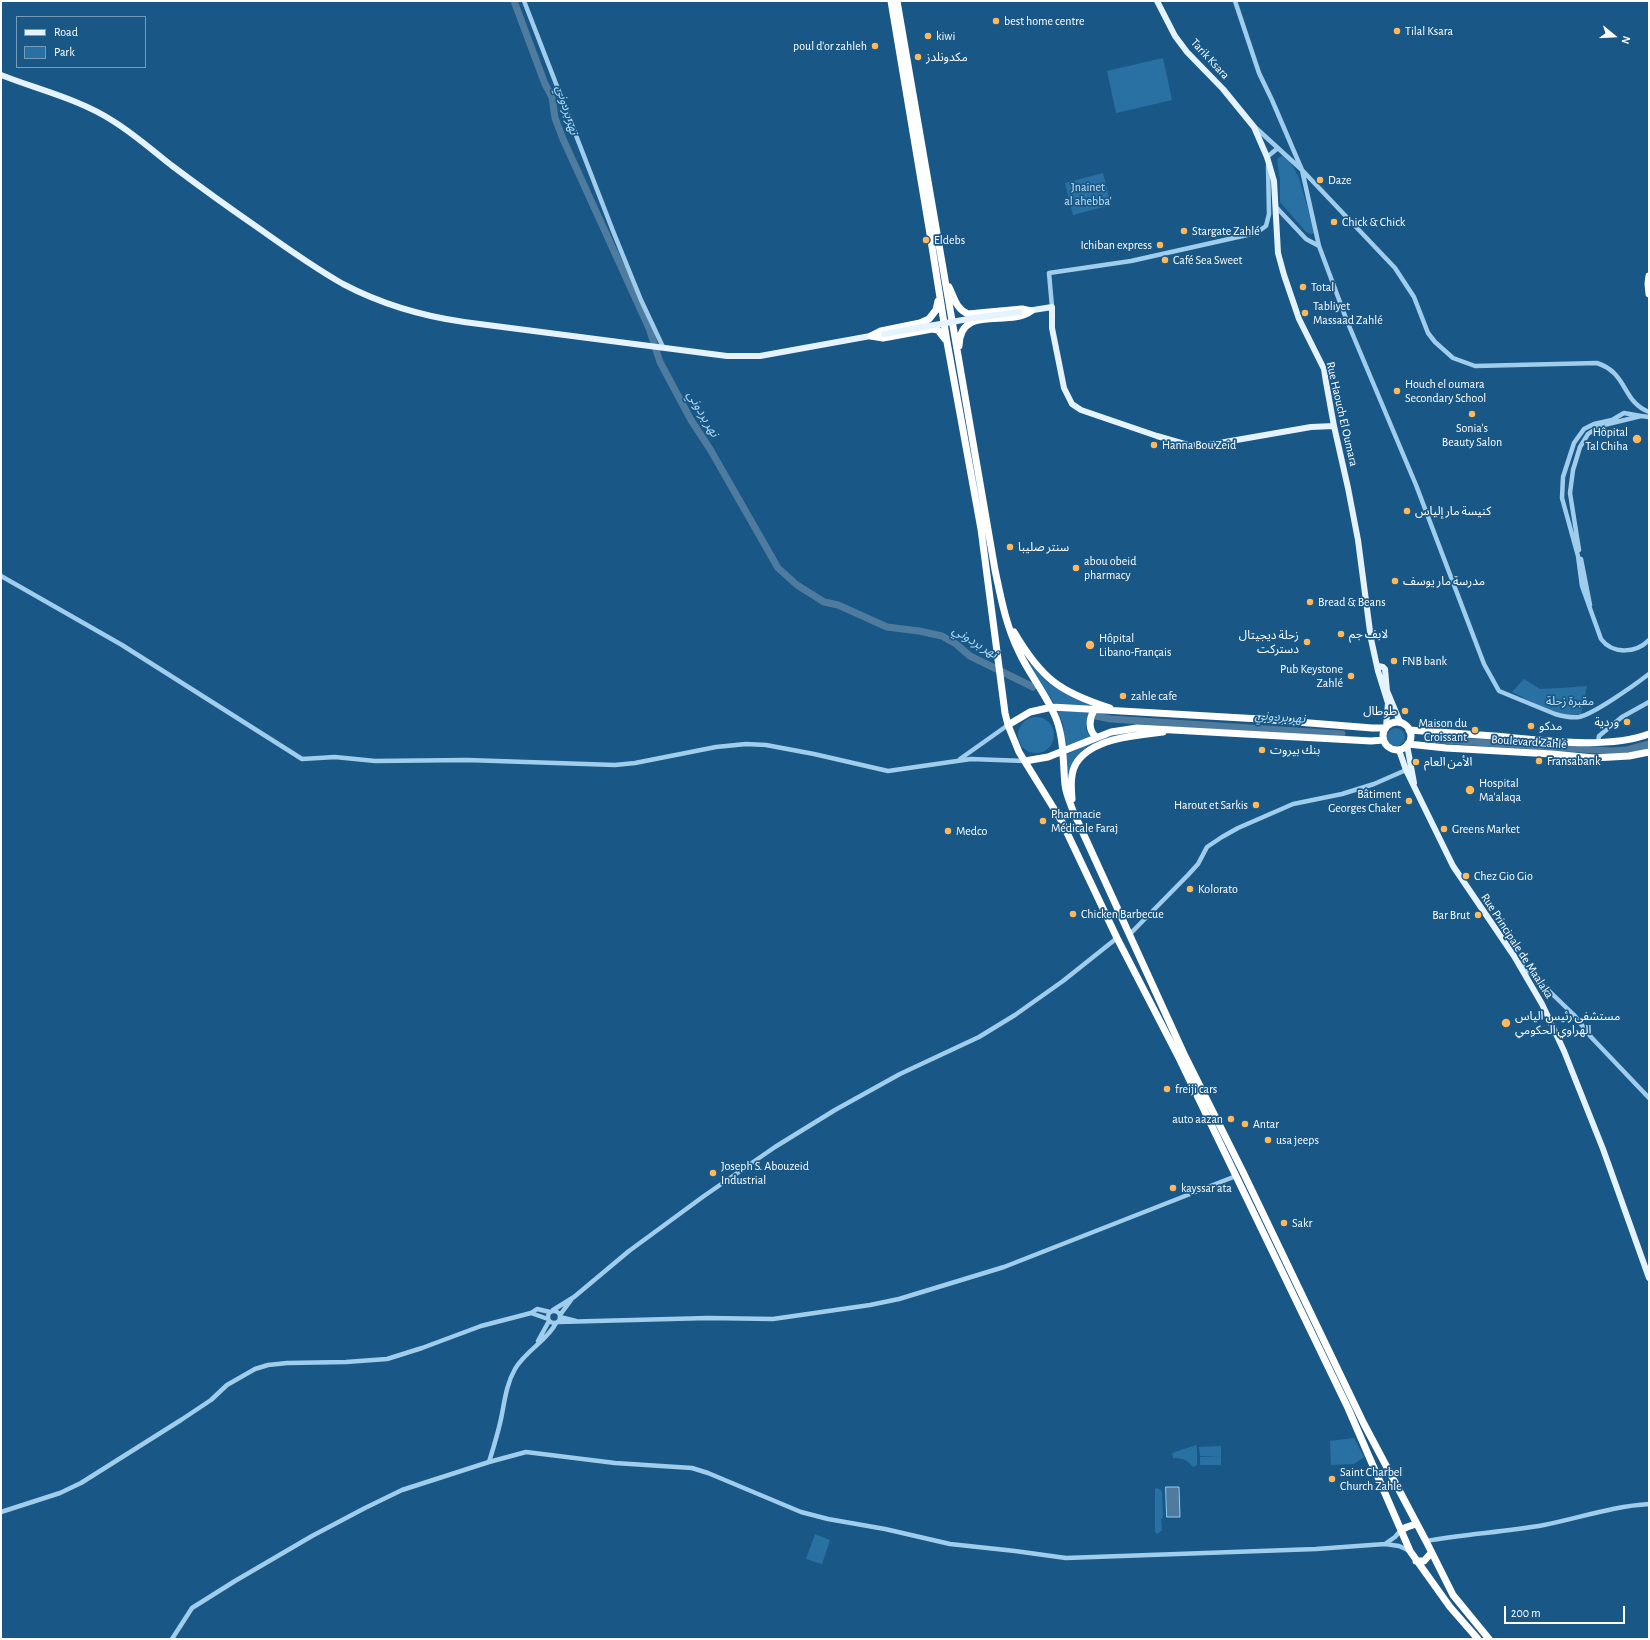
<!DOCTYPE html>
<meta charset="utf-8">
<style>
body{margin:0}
#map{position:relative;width:1650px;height:1640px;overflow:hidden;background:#195886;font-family:"Alegreya Sans",sans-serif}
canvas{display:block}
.frame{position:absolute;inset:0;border:2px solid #fff;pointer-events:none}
.legend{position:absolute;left:16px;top:16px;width:130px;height:52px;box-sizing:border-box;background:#195886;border:1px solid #759bb6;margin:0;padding:5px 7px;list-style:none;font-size:12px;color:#fff}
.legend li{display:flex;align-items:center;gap:8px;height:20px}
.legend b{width:20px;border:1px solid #759bb6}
.north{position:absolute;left:1594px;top:16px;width:40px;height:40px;-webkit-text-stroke:3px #195886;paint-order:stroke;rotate:108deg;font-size:11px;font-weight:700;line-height:16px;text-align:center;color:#fff}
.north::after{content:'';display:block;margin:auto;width:14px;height:18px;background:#fff;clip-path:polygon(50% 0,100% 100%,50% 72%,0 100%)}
.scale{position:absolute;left:1504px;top:1606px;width:121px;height:18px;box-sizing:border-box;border:2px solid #fff;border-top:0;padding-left:5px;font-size:12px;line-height:14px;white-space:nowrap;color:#fff;-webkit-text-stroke:3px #195886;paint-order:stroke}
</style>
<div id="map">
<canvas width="1650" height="1640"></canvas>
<div class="frame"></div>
<ul class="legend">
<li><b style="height:5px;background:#e5f3ff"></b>Road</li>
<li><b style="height:11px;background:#2971a3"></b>Park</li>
</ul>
<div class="north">N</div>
<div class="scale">200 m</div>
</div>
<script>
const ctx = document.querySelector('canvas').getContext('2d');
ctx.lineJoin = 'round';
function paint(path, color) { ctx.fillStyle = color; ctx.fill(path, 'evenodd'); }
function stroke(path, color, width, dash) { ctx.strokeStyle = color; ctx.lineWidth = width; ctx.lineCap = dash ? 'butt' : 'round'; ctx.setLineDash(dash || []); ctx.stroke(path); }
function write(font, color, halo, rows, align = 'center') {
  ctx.font = font + ' "Alegreya Sans","Noto Sans Arabic",sans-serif'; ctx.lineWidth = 3.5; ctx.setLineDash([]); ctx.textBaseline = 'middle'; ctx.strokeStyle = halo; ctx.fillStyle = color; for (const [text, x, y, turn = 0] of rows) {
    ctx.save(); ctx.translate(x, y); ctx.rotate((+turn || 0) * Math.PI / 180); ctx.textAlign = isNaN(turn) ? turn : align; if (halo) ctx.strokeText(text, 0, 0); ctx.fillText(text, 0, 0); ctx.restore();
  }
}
paint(new Path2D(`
 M1163 58 1172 100 1116 113 1107 71Z
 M1283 155 1292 165 1299 178 1315 233 1311 234 1306 232 1280 202V180L1277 159Z
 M1103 173 1111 205 1073 215 1065 183Z
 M1020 652 1047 682 1056 688 1094 707 1054 703Z
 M1524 679 1540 689 1562 688 1587 686 1581 714C1558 719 1532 701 1512 692Z
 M1057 710 1088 713 1086 729 1090 737 1065 746 1063 724Z
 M1018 735a18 18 0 1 1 36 0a18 18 0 1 1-36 0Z
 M1387 737a9 9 0 1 1 18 0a9 9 0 1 1-18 0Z
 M1131 731H1148C1122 735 1086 736 1072 763 1070 768 1069 775 1068 781L1066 755 1099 739Z
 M1354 1438 1364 1457 1354 1464 1331 1465 1330 1441Z
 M1196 1445 1197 1448V1465L1193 1467C1187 1460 1183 1458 1173 1458L1172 1453Z
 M1221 1446V1456H1200L1199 1447Z
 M1221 1456V1465H1200V1457Z
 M1157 1488 1162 1491 1163 1518 1161 1519 1162 1530 1158 1534 1155 1532V1489Z
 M815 1534 830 1540 822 1564 806 1559Z`), '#2971a3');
const water = new Path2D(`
 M1166 1487H1179L1180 1517H1167Z`);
paint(water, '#4f7c9e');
stroke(water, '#93cbef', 1);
stroke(new Path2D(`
 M514 1 545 84 552 97 555 118 563 139 649 328 660 362 691 420 710 449 778 568 797 585 824 602 838 605 887 627 919 631 942 636 956 644 970 656 1033 687
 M1096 716 1111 719 1342 734
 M1427 739 1612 751 1627 750 1649 744`), '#4f7c9e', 7);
stroke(new Path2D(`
 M524 1 613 231 641 300 663 347
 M1235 1 1259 73 1272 100 1302 170 1319 246 1347 321 1416 485 1484 664 1499 691 1555 714C1562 716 1571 718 1579 717 1594 714 1636 684 1649 674
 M1256 128 1302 170 1395 268 1414 297 1428 333 1435 342 1453 358 1475 366 1597 363C1628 373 1622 402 1649 412
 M1267 159V157L1278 148
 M1276 207 1306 239 1319 246
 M1052 307 1049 273 1131 261 1256 233 1266 226 1269 214 1268 166
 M1641 416 1624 413 1612 420 1594 424 1584 429 1574 443 1563 477 1562 498 1578 556 1582 586 1601 639C1613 655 1636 653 1649 640
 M1579 550 1570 493 1573 470 1580 447 1588 434 1600 426 1641 416 1649 417
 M1581 559 1590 605
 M1 576 122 645 302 759 335 757 375 761 467 760 615 765 635 763 716 747 746 744 766 745 814 754 888 771 971 759 1025 761
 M1598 742 1599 736 1622 717 1649 702
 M960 759 1008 725
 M1130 934 1188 875 1198 864 1207 847 1222 837 1238 828 1293 804 1342 794 1374 784 1406 770
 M1520 963 1574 1015 1591 1037 1649 1098
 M553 1310 574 1297 629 1251 704 1196 775 1147 835 1110 900 1074 979 1037 1015 1015 1063 981 1117 938
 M548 1317a6 6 0 1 1 12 0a6 6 0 1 1-12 0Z
 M531 1313 548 1319
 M560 1315 571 1300
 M560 1317 576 1321
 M558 1322 708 1318 773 1319 870 1305 899 1299 1004 1267 1236 1176
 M538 1341 549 1321
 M489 1462C494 1446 499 1430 502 1414 505 1398 507 1383 515 1369 525 1351 548 1340 556 1323
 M1 1512 60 1493 81 1483 181 1420 211 1400 227 1385 255 1369 268 1365 287 1363 346 1362 387 1359 422 1348 481 1326 531 1313 537 1309 550 1312
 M1426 1541C1465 1534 1505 1532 1544 1525 1579 1518 1614 1506 1649 1504
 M1385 1544 1395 1537 1401 1530
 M172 1639 192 1608 235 1581 312 1536 365 1508 402 1490 489 1462 526 1452 615 1463 692 1468 708 1473 801 1512 828 1519 885 1529 950 1544 1015 1551 1066 1558 1316 1549 1385 1544 1399 1546 1410 1551`), '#a0cdec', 4.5);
stroke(new Path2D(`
 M1157 1 1175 36 1187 52 1223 89 1254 127 1267 157 1274 181 1278 253 1284 275 1299 319 1324 369 1326 382 1334 426 1348 488 1358 540 1371 639 1378 671 1388 703 1386 727
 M1 75C39 90 79 99 113 121 134 134 152 150 171 165 199 186 228 207 257 227 285 247 313 267 343 284 381 304 422 316 464 322L727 356H760L876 335
 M1027 311 1052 307V328L1064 388 1072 404 1081 410 1157 436 1188 445 1202 446 1311 427 1334 426
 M1378 666 1383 667 1385 669 1387 691 1400 722
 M1407 745 1414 783
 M1399 750 1406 770 1453 866 1514 956 1542 1004 1564 1051 1603 1149 1649 1278`), '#e5f3ff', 6);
stroke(new Path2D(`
 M891 1 930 234 947 342 981 529 1005 713 1008 725 1019 752 1061 820 1117 938 1179 1058 1348 1408 1410 1551 1450 1607 1478 1639
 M897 1 995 570C1001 598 1006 626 1019 652 1030 676 1048 696 1057 721 1064 741 1063 764 1065 785 1066 794 1070 802 1073 811L1184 1054 1244 1174 1364 1424 1426 1541 1453 1595 1489 1639
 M1649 276 1648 284 1649 294
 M949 287C954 297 956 309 968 314L1022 309 1031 311
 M871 336 881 331 920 323 929 319 936 310 938 301
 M871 336 883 338 932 329 938 330 945 339
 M959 346C960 303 1009 328 1031 311
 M1014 632C1041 678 1059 692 1110 708
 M1094 710C1089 719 1088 730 1096 737
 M1383 736a14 14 0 1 1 28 0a14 14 0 1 1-28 0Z
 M1008 725 1030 712 1052 707 1260 719 1372 728H1385
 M1409 730C1437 732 1466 734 1494 736 1540 740 1606 750 1649 734
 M1408 744 1446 748 1552 754 1594 758 1629 756 1649 752
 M1025 761 1048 757 1111 732 1137 728 1371 741 1383 740
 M1072 799C1071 787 1070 772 1077 762 1093 738 1137 735 1163 732
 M1401 1530 1407 1527 1416 1524
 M1416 1561H1424L1431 1553`), '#fff', 7);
stroke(new Path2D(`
 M884 334 974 318 1020 312`), '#e5f3ff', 6);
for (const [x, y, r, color] of [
 [996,21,4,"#ffb85b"],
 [1397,31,4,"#ffb85b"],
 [928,36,4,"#ffb85b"],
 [875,46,4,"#ffb85b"],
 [918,57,4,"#ffb85b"],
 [1320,180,4,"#ffb85b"],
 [1334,222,4,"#ffb85b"],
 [1184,231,4,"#ffb85b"],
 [926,240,4,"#ffb85b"],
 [1160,245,4,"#ffb85b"],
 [1165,260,4,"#ffb85b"],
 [1303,287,4,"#ffb85b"],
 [1305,313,4,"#ffb85b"],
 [1397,391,4,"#ffb85b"],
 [1472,414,4,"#ffb85b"],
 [1637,439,5,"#ffb85b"],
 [1154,445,4,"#ffb85b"],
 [1407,511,4,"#ffb85b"],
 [1010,547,4,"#ffb85b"],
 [1076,568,4,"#ffb85b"],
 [1395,581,4,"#ffb85b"],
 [1310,602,4,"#ffb85b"],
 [1341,634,4,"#ffb85b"],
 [1307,642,4,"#ffb85b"],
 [1090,645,5,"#ffb85b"],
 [1394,661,4,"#ffb85b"],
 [1351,676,4,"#ffb85b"],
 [1123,696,4,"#ffb85b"],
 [1405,711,4,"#ffb85b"],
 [1627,722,4,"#ffb85b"],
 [1531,726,4,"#ffb85b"],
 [1475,730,4,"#ffb85b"],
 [1262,750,4,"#ffb85b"],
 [1539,761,4,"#ffb85b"],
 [1416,762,4,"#ffb85b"],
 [1470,790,5,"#ffb85b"],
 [1409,801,4,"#ffb85b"],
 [1256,805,4,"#ffb85b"],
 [1043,821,4,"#ffb85b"],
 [1444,829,4,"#ffb85b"],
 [948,831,4,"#ffb85b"],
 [1466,876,4,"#ffb85b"],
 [1190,889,4,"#ffb85b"],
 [1073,914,4,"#ffb85b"],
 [1478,915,4,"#ffb85b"],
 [1506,1023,5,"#ffb85b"],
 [1167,1089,4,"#ffb85b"],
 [1231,1119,4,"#ffb85b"],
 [1245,1124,4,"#ffb85b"],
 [1268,1140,4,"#ffb85b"],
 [713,1173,4,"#ffb85b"],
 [1173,1188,4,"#ffb85b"],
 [1284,1223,4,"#ffb85b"],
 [1332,1479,4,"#ffb85b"]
]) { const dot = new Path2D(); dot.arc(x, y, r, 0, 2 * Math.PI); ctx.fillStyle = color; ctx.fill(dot); stroke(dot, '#195886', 1.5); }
write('12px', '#fff', '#195886', [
 ["best home centre",1004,21],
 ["Tilal Ksara",1405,31],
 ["kiwi",936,36],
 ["poul d'or zahleh",867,46,"right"],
 ["مكدونلدز",926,57],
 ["Daze",1328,180],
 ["Chick & Chick",1342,222],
 ["Stargate Zahlé",1192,231],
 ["Eldebs",934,240],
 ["Ichiban express",1152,245,"right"],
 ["Café Sea Sweet",1173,260],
 ["Total",1311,287],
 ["Tabliyet",1313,306],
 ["Massaad Zahlé",1313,320],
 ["Houch el oumara",1405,384],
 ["Secondary School",1405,398],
 ["Sonia's",1472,428,"center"],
 ["Beauty Salon",1472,442,"center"],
 ["Hôpital",1628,432,"right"],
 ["Tal Chiha",1628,446,"right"],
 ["Hanna Bou Zeid",1162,445],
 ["كنيسة مار إلياس",1415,511],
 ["سنتر صليبا",1018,547],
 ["abou obeid",1084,561],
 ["pharmacy",1084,575],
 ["مدرسة مار يوسف",1403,581],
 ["Bread & Beans",1318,602],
 ["لابف جم",1349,634],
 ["زحلة ديجيتال",1299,635,"right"],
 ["دستركت",1299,649,"right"],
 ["Hôpital",1099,638],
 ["Libano-Français",1099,652],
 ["FNB bank",1402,661],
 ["Pub Keystone",1343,669,"right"],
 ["Zahlé",1343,683,"right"],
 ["zahle cafe",1131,696],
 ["طوطال",1397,711,"right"],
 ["وردية",1619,722,"right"],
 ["Maison du",1467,723,"right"],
 ["Croissant",1467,737,"right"],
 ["مدكو",1539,726],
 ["بنك بيروت",1270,750],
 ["Fransabank",1547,761],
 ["الأمن العام",1424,762],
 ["Hospital",1479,783],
 ["Ma'alaqa",1479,797],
 ["Bâtiment",1401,794,"right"],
 ["Georges Chaker",1401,808,"right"],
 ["Harout et Sarkis",1248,805,"right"],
 ["Pharmacie",1051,814],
 ["Médicale Faraj",1051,828],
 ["Greens Market",1452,829],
 ["Medco",956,831],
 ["Chez Gio Gio",1474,876],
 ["Kolorato",1198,889],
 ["Chicken Barbecue",1081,914],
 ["Bar Brut",1470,915,"right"],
 ["مستشفى رئيس الياس",1515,1016],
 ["الهراوي الحكومي",1515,1030],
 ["freiji cars",1175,1089],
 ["auto aazan",1223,1119,"right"],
 ["Antar",1253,1124],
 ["usa jeeps",1276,1140],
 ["Joseph S. Abouzeid",721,1166],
 ["Industrial",721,1180],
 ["kayssar ata",1181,1188],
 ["Sakr",1292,1223],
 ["Saint Charbel",1340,1472],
 ["Church Zahle",1340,1486]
], 'left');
write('12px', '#fff', '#195886', [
 ["Tarik Ksara",1210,59,47],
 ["Rue Haouch El Oumara",1342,414,77],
 ["Boulevard Zahlé",1529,742,4],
 ["Rue Principale de Maalaka",1517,946,57]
]);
write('12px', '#c5e4f9', '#195886', [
 ["Jnainet",1088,187],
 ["al ahebba'",1088,201],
 ["مقبرة زحلة",1570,701]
]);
write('italic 13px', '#acd7f4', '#195886', [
 ["نهر بردوني",567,110,73],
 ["نهر بردوني",703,414,60],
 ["نهر بردوني",975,642,32],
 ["نهر بردوني",1280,717,4]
]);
</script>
